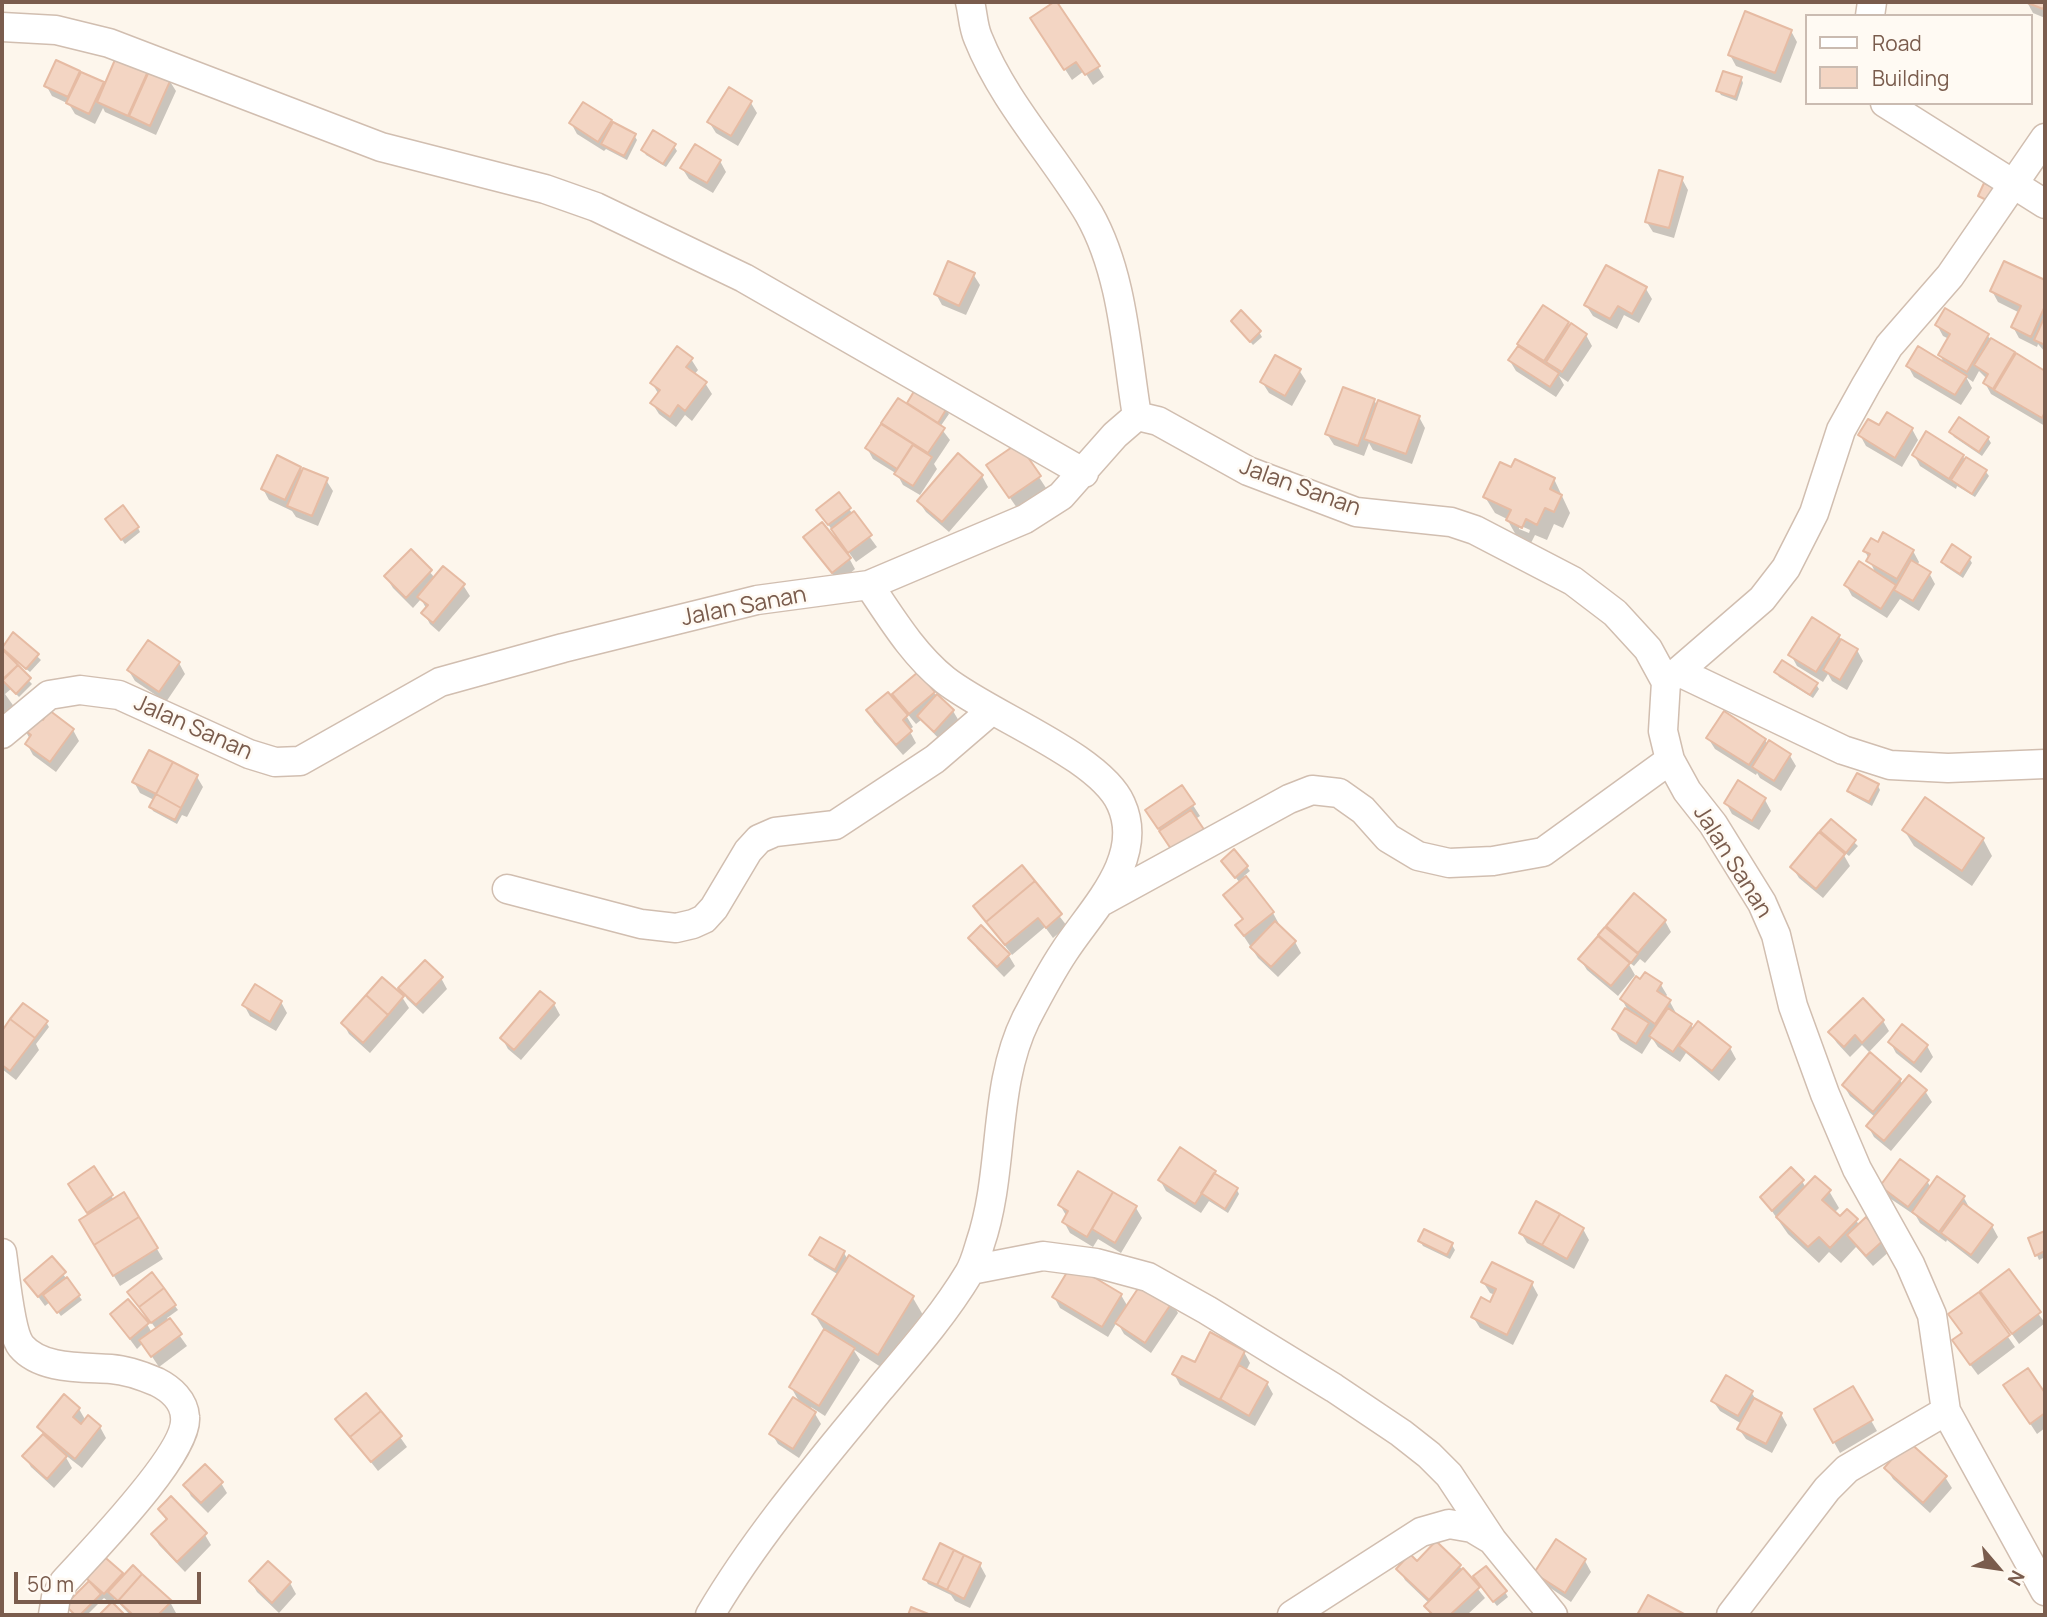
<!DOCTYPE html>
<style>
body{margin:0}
#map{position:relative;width:2047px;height:1617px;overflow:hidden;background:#fdf6ec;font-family:Manrope,sans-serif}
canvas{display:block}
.frame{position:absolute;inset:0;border:4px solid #7a5c4d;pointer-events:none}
.legend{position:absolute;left:1805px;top:14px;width:228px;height:91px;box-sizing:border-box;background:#fffaf3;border:2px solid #cabbb1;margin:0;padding:9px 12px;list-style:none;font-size:21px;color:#7a5c4d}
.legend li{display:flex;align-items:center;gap:14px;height:35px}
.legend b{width:35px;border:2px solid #cabbb1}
.north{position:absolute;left:1963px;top:1533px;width:70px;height:70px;-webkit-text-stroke:5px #fffaf3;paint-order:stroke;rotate:119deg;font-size:19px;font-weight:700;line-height:28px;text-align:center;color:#7a5c4d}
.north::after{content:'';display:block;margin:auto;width:24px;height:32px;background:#7a5c4d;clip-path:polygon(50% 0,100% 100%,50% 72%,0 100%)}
.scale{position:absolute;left:14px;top:1572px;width:187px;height:32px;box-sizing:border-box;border:4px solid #7a5c4d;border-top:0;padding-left:9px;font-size:21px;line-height:24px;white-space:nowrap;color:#7a5c4d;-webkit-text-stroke:5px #fffaf3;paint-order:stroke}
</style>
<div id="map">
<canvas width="2047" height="1617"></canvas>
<div class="frame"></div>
<ul class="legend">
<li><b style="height:9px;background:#fff"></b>Road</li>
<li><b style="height:19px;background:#f3d5c3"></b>Building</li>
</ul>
<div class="north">N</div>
<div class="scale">50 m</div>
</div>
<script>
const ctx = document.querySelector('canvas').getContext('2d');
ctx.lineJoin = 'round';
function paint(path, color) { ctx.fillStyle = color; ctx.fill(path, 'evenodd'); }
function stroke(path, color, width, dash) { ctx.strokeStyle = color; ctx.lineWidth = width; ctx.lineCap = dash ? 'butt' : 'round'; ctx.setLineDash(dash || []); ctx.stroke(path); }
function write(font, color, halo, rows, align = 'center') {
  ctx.font = font + ' Manrope,sans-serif'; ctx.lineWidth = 5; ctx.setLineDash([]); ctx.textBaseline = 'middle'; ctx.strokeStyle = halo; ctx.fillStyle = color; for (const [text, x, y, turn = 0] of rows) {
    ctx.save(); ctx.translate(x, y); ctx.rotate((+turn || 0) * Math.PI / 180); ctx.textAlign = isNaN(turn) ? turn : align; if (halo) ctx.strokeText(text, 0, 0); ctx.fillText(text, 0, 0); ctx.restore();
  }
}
paint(new Path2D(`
 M2027 2H2045V18L2033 13Z
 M1039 29 1098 67 1104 77 1093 85 1084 71 1072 80Z
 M1791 31 1797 42 1781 83 1736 66 1730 55Z
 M118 58 169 80 176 91 156 135 105 112 103 108 95 124 75 114 69 104 52 96 46 85 79 72 81 77 102 84 105 88Z
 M1741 78 1743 83 1737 101 1721 95 1718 90Z
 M751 103 757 113 738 146 716 133 709 122Z
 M610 122 613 126 634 135 637 140 627 160 606 149 604 151 577 134 571 123Z
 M674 146 677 151 666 167 646 155 643 150Z
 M720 161 726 172 713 193 689 179 682 168Z
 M1682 179 1688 190 1674 238 1653 232 1646 221Z
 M2005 263 2045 282V352L2038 344 2037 347 2019 338 2013 327 2020 313 1998 302 1992 291Z
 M973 274 980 285 966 315 942 305 936 294Z
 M1646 289 1652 299 1639 323 1624 315 1617 329 1593 316 1586 305Z
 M1543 308 1568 324 1570 327 1586 335 1592 346 1568 382 1559 376 1564 385 1556 397 1516 371 1510 361 1524 352 1519 344Z
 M1233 321 1259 332 1262 337 1253 345Z
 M1937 325 1987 336 2015 357 2017 356 2045 373V426L1991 394 1985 383 1987 379 1979 371 1973 382 1966 377 1972 388 1961 405 1914 377 1908 366 1945 365 1940 355 1949 339 1943 336Z
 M691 359 698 370 694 375 705 383 712 394 692 421 685 415 676 427 659 414 652 403 659 395 652 383Z
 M1299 370 1306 381 1292 406 1269 393 1262 382Z
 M898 400 913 409 909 403 946 410 949 414 940 427 950 440 934 464 937 469 920 495 903 485 897 474 873 459 867 448Z
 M1374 400 1378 407 1419 417 1425 428 1412 464 1373 450 1369 443 1364 456 1334 445 1327 434Z
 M1880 427 1912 429 1918 440 1902 467 1866 446 1860 435Z
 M1951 432 1988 438 1991 443 1982 456 1954 437Z
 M1018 445 1046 488 1017 508 995 476Z
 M1914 455 1963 456 1965 461 1967 459 1986 472 1989 476 1975 497 1957 486 1956 489 1920 466Z
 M300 468 303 473 326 480 333 491 318 526 296 517 292 511 269 500 263 489Z
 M982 476 988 487 949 532 926 512 919 502Z
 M1554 479 1570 513 1563 528 1554 524 1547 540 1535 535 1531 543 1517 537 1507 519 1495 513 1485 497ZM1519 525 1530 530 1529 533 1519 529Z
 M849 509 877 547 856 562 821 515Z
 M110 524 138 528 140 532 125 544Z
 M805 537 849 558 855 569 839 583Z
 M1878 544 1913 551 1919 562 1917 566 1929 573 1935 584 1919 611 1900 599 1887 618 1852 596 1846 585 1876 574 1865 551Z
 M411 551 435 578 463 585 470 596 439 632 430 624 424 613 426 608 421 599 413 608 393 588 386 577Z
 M1969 558 1972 563 1963 578 1945 566 1943 562Z
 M14 634 41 660 30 672 7 654 3 647Z
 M1839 636 1842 642 1857 650 1863 661 1847 690 1832 681 1828 674 1823 682 1797 666 1791 655Z
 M2 652 32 684 19 697 11 689 5 694 15 708 2 716Z
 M179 663 185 674 166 702 135 681 129 671Z
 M1776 672 1816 684 1819 689 1813 698 1779 677Z
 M934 693 953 711 959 721 941 741 921 720 916 724 905 711 904 712 913 727 909 730 916 743 903 755 874 722 868 711 904 710 894 694Z
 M43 722 73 730 79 741 56 772 33 755 27 744 30 739 23 727Z
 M1708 738 1765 740 1768 745 1790 756 1796 766 1781 791 1760 778 1757 773 1756 775 1715 749Z
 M197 777 203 787 187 817 182 815 177 824 153 811 151 807 154 800 140 793 134 782Z
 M1738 783 1765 800 1771 811 1759 830 1732 814 1726 803Z
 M1878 786 1880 790 1872 806 1852 795 1849 791Z
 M1181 787 1200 816 1165 839 1154 821Z
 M1831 821 1858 846 1849 856 1841 850 1850 866 1823 898 1799 878 1792 867 1829 842 1822 831Z
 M1904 830 1983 839 1992 856 1972 886 1914 846Z
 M1223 862 1247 867 1250 871 1244 876 1273 913 1279 924 1277 925 1295 942 1301 953 1278 977 1258 958 1237 926 1244 921 1232 906 1240 883Z
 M1022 868 1067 926 1053 938 1045 927 1012 955 975 906Z
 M1634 895 1665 921 1671 932 1645 963 1640 959 1634 966 1627 961 1635 975 1618 996 1587 970 1580 959 1604 943 1600 935 1614 936 1608 926Z
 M981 928 1009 956 1015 966 1004 977 977 949 970 938Z
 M441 978 447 989 423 1014 407 999 400 988Z
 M1661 985 1667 995 1665 998 1670 1002 1676 1013 1675 1014 1691 1025 1694 1030 1730 1048 1736 1059 1719 1081 1686 1053 1680 1062 1658 1047 1652 1038 1642 1054 1620 1040 1614 1029 1627 1009 1622 999Z
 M402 997 409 1008 370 1053 349 1034 343 1023Z
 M281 1002 287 1013 276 1031 250 1016 244 1005Z
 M554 1004 560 1015 521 1060 508 1049 502 1038Z
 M24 1005 46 1022 49 1027 36 1044 39 1050 16 1080 2 1069V1034Z
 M1883 1021 1889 1031 1869 1052 1862 1045 1850 1057 1837 1043 1830 1033Z
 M1890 1042 1927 1046 1933 1057 1921 1073 1896 1053Z
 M1900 1080 1903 1085 1925 1091 1932 1102 1891 1151 1874 1137 1868 1126 1875 1117 1850 1096 1844 1086Z
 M93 1169 114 1200 157 1249 163 1259 120 1286 81 1221 90 1215 76 1195Z
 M1214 1172 1218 1178 1237 1190 1239 1194 1228 1213 1209 1201 1201 1213 1166 1191 1160 1180Z
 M1079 1174 1136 1208 1142 1218 1121 1253 1098 1239 1093 1247 1070 1233 1064 1222 1067 1217 1060 1205Z
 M1802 1181 1806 1188 1829 1191 1839 1208 1834 1213 1840 1218 1856 1220 1859 1225 1866 1219 1891 1250 1873 1266 1856 1247 1841 1263 1829 1252 1819 1263 1788 1234 1762 1197Z
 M1927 1181 1931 1188 1964 1198 1970 1209 1992 1226 1998 1237 1978 1264 1947 1240 1946 1242 1920 1223 1916 1216 1888 1197 1882 1186Z
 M1583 1229 1589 1240 1574 1269 1527 1243 1521 1233Z
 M2045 1233V1257L2039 1260 2030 1239Z
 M820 1239 844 1253 848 1260 850 1257 913 1298 923 1315 887 1371 853 1349 860 1360 825 1416 811 1407 821 1424 799 1458 778 1444 772 1434 801 1405 791 1387 824 1330 814 1314 839 1275 814 1260 811 1255Z
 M1420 1241 1452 1245 1455 1250 1450 1259 1423 1246Z
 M52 1259 82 1300 61 1316 50 1302 45 1306 26 1280Z
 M2008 1272 2045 1323 2019 1344 1989 1302Z
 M1483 1282 1532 1284 1538 1295 1513 1345 1480 1328 1473 1317 1490 1304 1495 1295 1490 1293Z
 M1978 1294 2015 1347 1978 1375 1960 1351 1963 1334Z
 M1121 1295 1128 1307 1172 1302 1178 1313 1151 1353 1124 1334 1117 1322 1108 1337 1060 1308 1054 1297Z
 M132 1297 175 1306 178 1310 167 1318 187 1346 159 1367 143 1343 137 1349 112 1315 147 1324 152 1333 157 1330Z
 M1244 1352 1250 1363 1246 1371 1267 1383 1273 1394 1255 1426 1180 1385 1174 1374 1195 1364Z
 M2027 1370 2045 1396V1428L2037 1434 2012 1396Z
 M1853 1389 1877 1431 1840 1453 1816 1410Z
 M1751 1392 1757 1401 1781 1414 1787 1425 1772 1453 1746 1439 1739 1429 1742 1424 1720 1411 1713 1401Z
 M79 1409 86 1421 89 1418 100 1427 106 1438 82 1468 64 1454 72 1468 54 1488 31 1467 25 1457 44 1436 39 1427Z
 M337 1419 400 1437 407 1447 378 1471Z
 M1886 1468 1945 1477 1952 1488 1930 1513 1893 1479Z
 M221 1483 227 1493 208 1513 191 1496 185 1485Z
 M160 1510 205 1535 211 1545 185 1572 159 1545 153 1534 167 1521Z
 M1557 1542 1585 1561 1591 1572 1571 1602 1543 1583 1536 1573Z
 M1436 1544 1460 1567 1485 1598 1467 1615H1431L1426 1606 1429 1603 1405 1580 1399 1569 1417 1563Z
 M980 1565 986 1576 970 1608 955 1601 951 1595 928 1584 925 1579Z
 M94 1573 121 1575 123 1578 170 1602 176 1613 174 1615H130L115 1599 111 1604 104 1598 87 1615H75L67 1605 91 1582Z
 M251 1582 290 1583 296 1594 279 1613 257 1592Z
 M1478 1582 1505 1592 1508 1597 1497 1606Z`), '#0003');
const building = new Path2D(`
 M1054 2H1057L1100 66 1085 75 1076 62 1064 70 1030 18Z
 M2025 2H2045V4L2043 9Z
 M1745 11 1792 30 1775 73 1728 55Z
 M117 55 149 69 128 116 97 102Z
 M56 60 80 71 68 97 44 86Z
 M150 69 171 79 150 126 129 116Z
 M1723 71 1742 77 1735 97 1716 91Z
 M81 72 104 82 89 114 66 103Z
 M729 87 752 101 731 136 707 122Z
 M583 102 612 120 598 142 569 123Z
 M613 122 636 134 624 156 601 144Z
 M653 130 676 144 663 164 641 150Z
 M695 144 721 160 707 183 680 168Z
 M1659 170 1683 177 1669 228 1645 222Z
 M1984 183 2001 191 1995 204 1978 196Z
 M948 261 975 273 959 306 934 294Z
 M2004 261 2045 280V306L2031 337 2011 327 2021 306 1990 291Z
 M1606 265 1647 287 1632 314 1618 306 1610 319 1584 305Z
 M1543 305 1569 322 1544 361 1517 344Z
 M1945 308 1989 334 1967 372 1938 355 1950 334 1935 325Z
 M1241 310 1261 331 1250 342 1231 321Z
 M2045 316V345L2034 340Z
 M1571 323 1587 334 1562 372 1546 362Z
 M1991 338 2015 352 1993 389 1983 383 1988 374 1974 365Z
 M677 346 693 358 686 367 707 382 685 411 678 405 670 417 650 403 660 390 650 383Z
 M1518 346 1559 373 1550 387 1508 360Z
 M1918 346 1967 376 1955 395 1906 366Z
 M2016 353 2045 371V412L2042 418 1994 390Z
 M1275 355 1301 369 1285 396 1260 382Z
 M1343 387 1375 399 1358 446 1325 434Z
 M916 388 947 408 938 423 907 403Z
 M898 398 945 428 928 453 881 423Z
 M1378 400 1420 416 1406 454 1364 439Z
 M1887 412 1913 428 1895 458 1858 435 1868 419 1879 425Z
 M1959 417 1989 437 1979 452 1949 432Z
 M881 424 913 444 897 469 865 448Z
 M1926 431 1964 455 1949 479 1912 455Z
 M1018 443 1041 476 1009 498 986 465Z
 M913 445 932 457 913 486 894 474Z
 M958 453 983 475 942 522 917 501Z
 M277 455 301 467 285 500 261 489Z
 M1966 457 1987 470 1972 494 1951 480Z
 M1515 459 1555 478 1550 489 1562 495 1554 512 1545 508 1537 525 1526 519 1522 528 1506 520 1511 510 1483 497 1500 462 1511 467Z
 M303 468 328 478 312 516 287 506Z
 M839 492 851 508 828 525 816 510Z
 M123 505 139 527 121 540 105 519Z
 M854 511 872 535 848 553 831 529Z
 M822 522 851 558 832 573 803 537Z
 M1883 532 1914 550 1897 579 1866 561 1870 554 1863 551 1871 538 1878 542Z
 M1952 544 1971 557 1960 574 1941 562Z
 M411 549 432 570 406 598 384 576Z
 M1911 560 1931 572 1913 601 1894 590Z
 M1859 561 1896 585 1881 609 1844 585Z
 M443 566 465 584 433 623 421 613 428 605 417 597Z
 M1812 617 1840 635 1816 672 1788 655Z
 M13 632 39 654 26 669 2 648Z
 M1841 639 1858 649 1840 680 1823 670Z
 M148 640 180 662 159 692 127 670Z
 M2 649 18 665 2 681Z
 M1782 660 1818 683 1810 695 1774 672Z
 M18 665 31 678 16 694 2 680Z
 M918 672 935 692 909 714 892 694Z
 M888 692 908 715 903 720 912 731 896 745 866 710Z
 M937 694 954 710 934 732 917 716Z
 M49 710 74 729 50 762 25 744 31 735 21 727 32 712 43 720Z
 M1724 711 1766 739 1749 765 1706 738Z
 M1769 740 1791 754 1774 781 1752 767Z
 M149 750 173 762 156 794 132 782Z
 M173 762 198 775 181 808 156 794Z
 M1857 773 1879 784 1869 802 1847 791Z
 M1738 780 1766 798 1752 821 1724 803Z
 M1182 785 1195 804 1158 829 1145 810Z
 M156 794 181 808 175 820 149 807Z
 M1925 797 1984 838 1962 871 1902 830Z
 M1191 810 1205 831 1173 852 1159 831Z
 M1831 819 1856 840 1846 853 1820 831Z
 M1819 832 1845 854 1816 889 1790 867Z
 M1234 849 1248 866 1235 878 1221 861Z
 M1022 865 1035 881 986 922 973 906Z
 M1246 876 1274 912 1244 936 1235 925 1243 919 1223 895Z
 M1035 881 1062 914 1046 928 1038 918 1005 945 986 922Z
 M1634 893 1666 920 1638 953 1606 926Z
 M1275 921 1296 941 1271 967 1250 947Z
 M981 925 1010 954 997 967 968 938Z
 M1605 927 1638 954 1631 963 1598 935Z
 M1598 936 1630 963 1611 986 1578 959Z
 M425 960 443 977 416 1005 398 988Z
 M1645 972 1662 983 1657 991 1671 1000 1655 1024 1620 999 1636 976 1640 979Z
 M382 977 404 996 388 1015 366 995Z
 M255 984 282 1001 270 1022 242 1005Z
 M540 991 555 1003 514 1050 500 1038Z
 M366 995 388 1015 363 1043 341 1023Z
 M1863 998 1884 1020 1862 1043 1855 1035 1844 1047 1828 1032Z
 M23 1003 48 1021 35 1038 10 1019Z
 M1625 1008 1649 1023 1636 1044 1612 1029Z
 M1668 1008 1692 1024 1673 1052 1649 1036Z
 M10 1019 35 1038 10 1071 2 1065V1031Z
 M1698 1021 1731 1047 1712 1071 1679 1046Z
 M1902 1024 1928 1045 1914 1063 1888 1042Z
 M1870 1052 1901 1079 1873 1112 1842 1085Z
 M1909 1075 1927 1090 1884 1141 1866 1126Z
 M1180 1147 1216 1171 1195 1204 1158 1180Z
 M1900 1159 1929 1180 1908 1207 1880 1186Z
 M94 1166 113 1195 87 1213 68 1184Z
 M1791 1167 1804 1180 1772 1211 1760 1197Z
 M1078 1171 1113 1192 1087 1237 1062 1222 1068 1211 1058 1205Z
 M1214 1173 1238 1188 1225 1209 1201 1193Z
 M1815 1176 1831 1190 1822 1200 1840 1216 1847 1209 1858 1219 1830 1248 1819 1237 1808 1247 1776 1217Z
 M1937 1176 1965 1196 1939 1232 1912 1212Z
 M124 1192 139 1217 94 1245 79 1220Z
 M1113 1192 1137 1206 1115 1243 1092 1229Z
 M1536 1201 1560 1214 1542 1245 1519 1233Z
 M1963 1203 1993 1225 1971 1255 1941 1233Z
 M1560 1214 1584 1228 1567 1259 1542 1245Z
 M139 1217 158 1248 113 1276 94 1245Z
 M1866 1217 1886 1238 1866 1256 1847 1235Z
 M1424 1229 1453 1243 1447 1255 1418 1241Z
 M2045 1231V1251L2035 1256 2028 1238Z
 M820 1237 845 1251 835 1270 809 1255Z
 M849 1255 914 1296 878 1355 812 1314Z
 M52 1256 66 1272 38 1297 24 1280Z
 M1492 1262 1533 1282 1507 1335 1471 1317 1481 1297 1490 1302 1496 1289 1481 1282Z
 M1072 1264 1122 1294 1102 1327 1052 1297Z
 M2009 1269 2041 1312 2012 1334 1980 1291Z
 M152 1272 164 1288 139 1307 127 1292Z
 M67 1277 80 1295 57 1313 43 1295Z
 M1143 1281 1173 1301 1145 1343 1115 1323Z
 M164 1288 176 1305 151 1323 139 1307Z
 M1979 1292 2010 1335 1970 1365 1952 1340 1962 1333 1948 1314Z
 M128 1299 149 1323 130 1339 110 1314Z
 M170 1318 182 1334 151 1357 139 1340Z
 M824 1329 855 1348 819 1406 789 1387Z
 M1210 1332 1245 1351 1220 1400 1172 1374 1182 1356 1195 1362Z
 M1239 1365 1268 1382 1249 1416 1220 1399Z
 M2028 1368 2045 1393V1413L2030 1424 2003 1385Z
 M1726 1375 1753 1391 1738 1416 1711 1401Z
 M1853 1386 1873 1420 1833 1443 1814 1409Z
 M366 1393 381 1411 350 1437 335 1419Z
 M64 1394 80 1408 73 1417 81 1424 88 1415 101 1426 75 1459 37 1427Z
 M793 1397 816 1412 793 1449 769 1434Z
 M1754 1398 1782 1413 1766 1444 1737 1429Z
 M381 1411 402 1436 371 1462 350 1437Z
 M43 1434 67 1456 47 1479 22 1456Z
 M1908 1441 1947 1476 1923 1503 1884 1468Z
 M205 1464 223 1482 201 1503 183 1485Z
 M171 1496 207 1533 177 1562 151 1534 167 1519 158 1509Z
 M1556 1539 1586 1559 1565 1593 1534 1573Z
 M1436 1541 1461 1565 1429 1600 1396 1569 1410 1554 1417 1561Z
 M940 1543 954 1550 937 1585 923 1579Z
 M954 1550 964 1555 947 1590 937 1585Z
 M100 1553 123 1573 104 1594 87 1579 93 1571 88 1566Z
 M964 1555 981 1563 964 1599 947 1590Z
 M268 1561 291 1582 272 1603 249 1581Z
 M133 1565 142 1574 118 1601 108 1592Z
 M1486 1566 1507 1591 1493 1602 1473 1576Z
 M1463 1568 1480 1587 1450 1615H1433L1424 1606Z
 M142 1574 172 1601 158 1615H133L118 1601Z
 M89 1581 101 1594 80 1615H75L65 1605Z
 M1648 1595 1686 1615H1637Z
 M112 1602 125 1615H99Z
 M911 1607 931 1615H908Z`);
paint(building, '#f3d5c3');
stroke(building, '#e6bba3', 2);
const minor = new Path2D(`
 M970 2C973 14 973 27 978 38 1004 103 1054 155 1089 214 1123 274 1126 349 1137 416
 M1870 16 1872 2
 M2 27 56 30 109 43 381 147 545 189 596 207 744 278 1084 473
 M1885 103 2045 204
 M1679 672 1843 750 1890 765 1948 768 2045 764
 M1666 682 1762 599 1786 568 1814 513 1841 430 1866 385 1889 346 1950 276 2045 138
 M2 734 49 695 80 690 119 695 249 754 275 762 300 761 440 682 563 648 757 600 869 585 1025 519 1061 496 1115 435 1137 416 1158 421 1248 471 1356 512 1451 522 1475 530 1573 581 1615 613 1648 649 1666 682 1663 731 1670 760 1687 791 1713 824 1762 903 1776 935 1793 1006 1825 1094 1857 1169 1910 1264 1932 1315 1946 1411 2045 1591
 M507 889 641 924 676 928 693 924 704 919 714 908 748 851 759 839 775 832 835 825 935 759 992 710
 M1101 902 1289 799 1312 790 1339 793 1363 810 1388 838 1418 856 1449 863 1493 861 1543 852 1670 760
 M2 1253C5 1273 10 1332 21 1346 41 1370 83 1367 111 1369 126 1370 143 1376 157 1382 171 1389 184 1401 185 1417 189 1453 90 1553 64 1582L56 1597 53 1615
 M971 1270 1043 1256 1096 1263 1148 1277 1207 1310 1334 1388 1401 1433 1429 1455 1449 1475 1492 1540
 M710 1615C757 1535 820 1462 879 1390 911 1352 943 1316 969 1273 974 1265 977 1254 980 1244 1005 1171 992 1088 1026 1019 1038 996 1050 973 1064 952 1091 910 1146 859 1121 804 1100 756 989 715 945 680 913 654 892 619 869 585
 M1292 1615 1421 1532 1449 1524 1472 1528 1492 1540 1553 1615
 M1731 1615 1827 1489 1847 1469 1946 1411`);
stroke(minor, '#d1beb0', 31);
stroke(minor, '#fff', 28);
write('23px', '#7a5c4d', '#fffaf3', [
 ["Jalan Sanan",1300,488,20],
 ["Jalan Sanan",744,607,-11],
 ["Jalan Sanan",193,728,24],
 ["Jalan Sanan",1732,862,58]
]);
</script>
